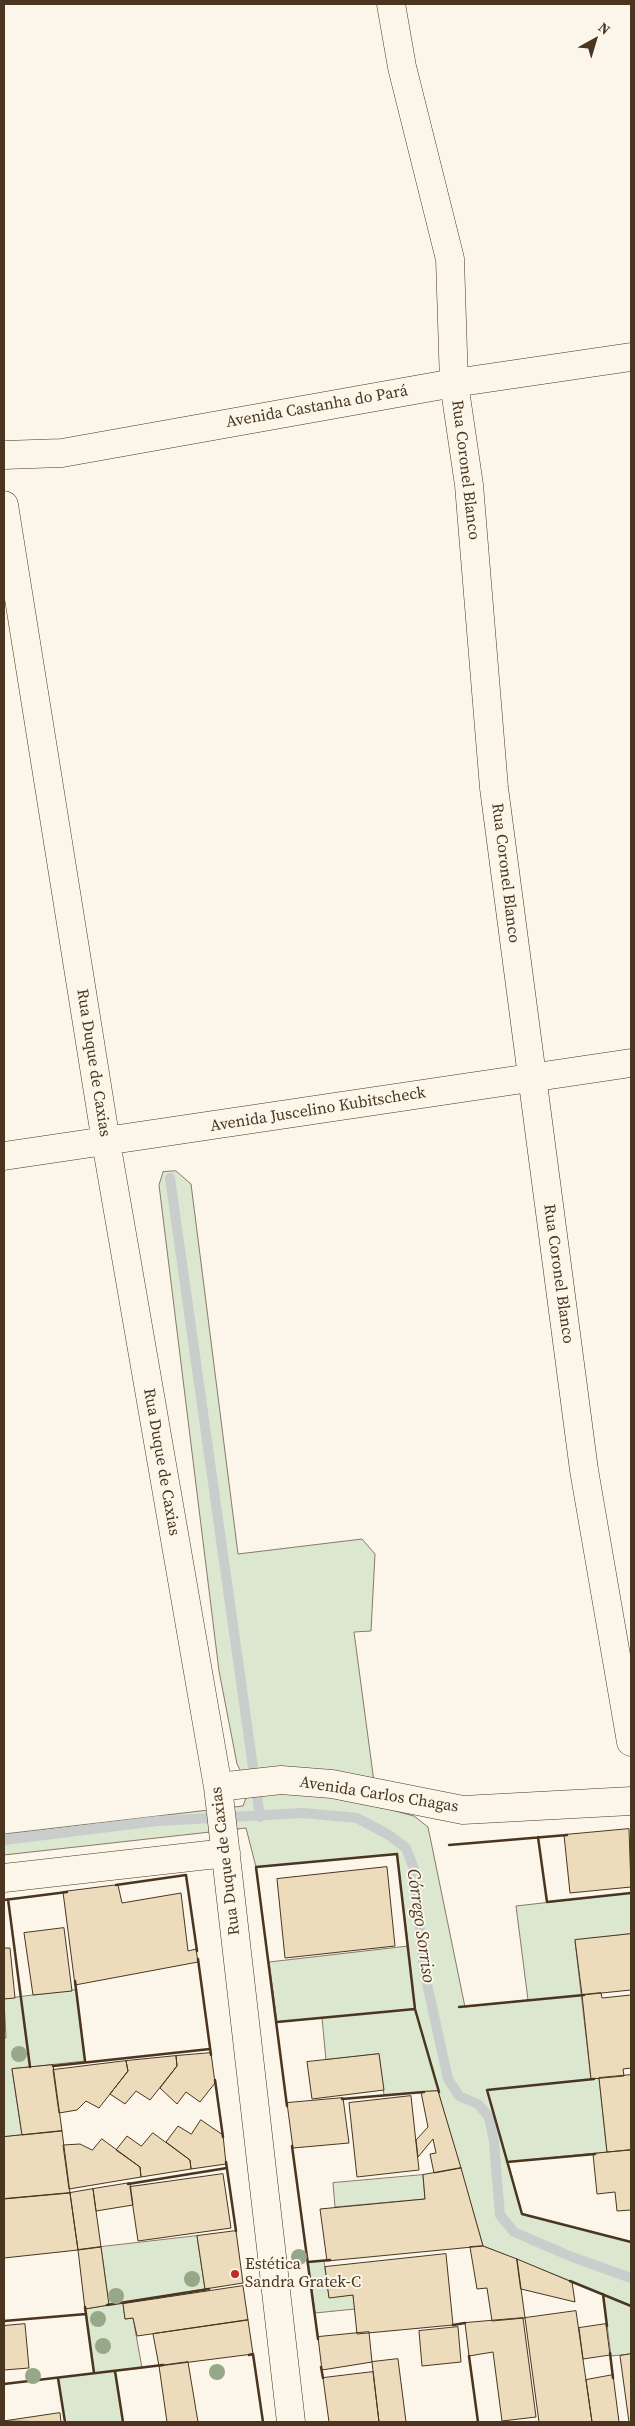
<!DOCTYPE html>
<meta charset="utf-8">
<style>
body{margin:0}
#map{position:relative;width:635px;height:2426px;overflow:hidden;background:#fbf6e9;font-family:"Source Serif 4",serif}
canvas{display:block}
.frame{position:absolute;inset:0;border:5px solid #4a3520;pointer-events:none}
.north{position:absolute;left:570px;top:15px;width:50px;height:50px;-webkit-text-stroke:4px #fbf6e9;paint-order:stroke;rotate:39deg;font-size:14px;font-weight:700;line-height:20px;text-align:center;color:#4a3520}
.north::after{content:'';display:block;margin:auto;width:18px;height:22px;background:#4a3520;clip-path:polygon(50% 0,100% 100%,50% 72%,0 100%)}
</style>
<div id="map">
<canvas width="635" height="2426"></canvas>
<div class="frame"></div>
<div class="north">N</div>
</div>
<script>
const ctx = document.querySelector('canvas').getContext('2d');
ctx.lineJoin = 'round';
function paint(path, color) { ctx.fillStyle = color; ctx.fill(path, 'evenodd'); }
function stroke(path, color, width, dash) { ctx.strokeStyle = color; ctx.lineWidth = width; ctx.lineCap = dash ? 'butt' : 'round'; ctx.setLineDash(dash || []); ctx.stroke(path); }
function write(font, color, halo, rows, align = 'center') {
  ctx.font = font + ' "Source Serif 4",serif'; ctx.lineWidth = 4; ctx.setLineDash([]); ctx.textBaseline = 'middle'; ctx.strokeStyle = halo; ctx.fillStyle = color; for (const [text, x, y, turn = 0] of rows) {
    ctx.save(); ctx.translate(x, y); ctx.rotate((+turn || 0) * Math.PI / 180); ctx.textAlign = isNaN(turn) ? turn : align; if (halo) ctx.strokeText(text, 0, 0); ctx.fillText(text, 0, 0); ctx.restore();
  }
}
const green = new Path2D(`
 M176 1171 191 1184 238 1554 362 1539 375 1554 371 1631 354 1632 374 1782 241 1772 237 1764 219 1671 159 1185 163 1172Z
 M261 1792 332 1794 414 1816 428 1827 465 2007 528 2000 516 1906 631 1893V1934L575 1941 591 2079 599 2078 607 2152 508 2162 522 2214 631 2242V2354L611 2356 603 2294 483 2246 438 2091 384 2095 379 2054 326 2060 322 2018 277 2022 269 1962 408 1946 397 1854 256 1867 246 1828 4 1855V1834L243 1806 246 1798Z
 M76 1990 85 2061 12 2069 22 2135 4 2137V2038H6L4 1999Z
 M423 2175 425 2199 335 2207 333 2183Z
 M197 2236 205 2289 123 2303 125 2319 133 2318 142 2368 115 2371 123 2422H65L58 2378 94 2373 85 2309 109 2305 101 2247Z
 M324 2261 329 2297 353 2295 355 2309 315 2313 308 2262Z`);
paint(green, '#dce7d0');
stroke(green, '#887966', 1);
stroke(new Path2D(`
 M170 1178 260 1817
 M4 1840 158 1821 303 1813 357 1818 389 1835 406 1848 414 1869 424 1970 448 2079 459 2096 478 2104 489 2117 494 2142 500 2215 514 2232 572 2257 631 2278`), '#c9cecd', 10);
const building = new Path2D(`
 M629 1829 631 1887 570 1893 564 1835Z
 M387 1867 395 1946 285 1958 277 1879Z
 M118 1885 122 1903 181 1893 188 1951 196 1949 198 1962 75 1985 63 1892Z
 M64 1928 72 1991 33 1995 24 1933Z
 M631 1934V1990L582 1995 575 1940Z
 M4 1948H10L15 1998 4 1999Z
 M601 1993 602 1998 631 1995V2068L623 2069 624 2076 591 2079 582 1995Z
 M211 2053 215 2083 200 2102 186 2092 177 2104 160 2088 177 2066 176 2056Z
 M379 2054 384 2090 312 2099 307 2062Z
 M176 2056 177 2066 150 2100 136 2091 125 2104 110 2094 128 2071 126 2061Z
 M126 2061 128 2071 99 2108 86 2101 77 2110 59 2113 53 2070Z
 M53 2065 62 2131 22 2135 12 2069Z
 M631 2075V2150L607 2152 599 2078Z
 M438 2091 461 2168 434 2173 430 2154 436 2153 433 2139 418 2157 416 2140 428 2127 421 2092Z
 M411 2096 419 2170 357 2177 349 2103Z
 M343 2098 349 2143 293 2148 287 2103Z
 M201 2120 223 2135 226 2164 191 2169 190 2160 166 2142 178 2126 191 2134Z
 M62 2131 70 2193 4 2199V2137Z
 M153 2133 190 2160 191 2169 141 2177 140 2167 116 2150 127 2136 141 2146Z
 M102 2139 140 2167 141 2177 69 2189 63 2145 80 2144 92 2150Z
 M631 2150V2210L617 2211 615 2192 597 2194 593 2154Z
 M461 2168 483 2246 327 2261 320 2209 425 2199 423 2175Z
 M223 2174 231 2228 138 2241 130 2187Z
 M130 2183 133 2205 96 2211 93 2189Z
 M93 2189 101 2247 78 2250 70 2193Z
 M70 2193 78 2250 4 2258V2199Z
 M236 2231 243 2283 205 2289 197 2236Z
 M483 2246 517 2259 525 2318 492 2321 487 2288 477 2289 470 2247Z
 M101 2247 109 2305 85 2309 78 2250Z
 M446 2254 453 2325 357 2334 353 2295 329 2298 325 2267Z
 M517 2259 572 2282 575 2302 521 2289Z
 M243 2286 248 2320 137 2336 133 2318 125 2319 123 2304Z
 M576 2311 592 2422H539L525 2318Z
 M523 2318 536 2417 502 2421 493 2352 469 2356 465 2323Z
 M248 2320 253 2354 159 2366 153 2334Z
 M25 2324 29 2368 4 2370V2326Z
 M606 2324 610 2355 583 2359 579 2328Z
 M458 2327 461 2362 422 2366 419 2331Z
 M369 2332 372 2362 322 2370 318 2337Z
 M631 2354V2422H629L620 2356Z
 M398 2359 406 2422H379L372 2362Z
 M188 2362 198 2422H167L159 2366Z
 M373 2372 379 2422H329L323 2378Z
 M613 2375 619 2422H592L586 2380Z
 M60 2413 61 2422 4 2421Z`);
paint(building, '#ecdcbc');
stroke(building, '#4a3520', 1);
const minor = new Path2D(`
 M391 4 402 67 450 259 454 383 469 485 494 788 584 1470 631 1742
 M4 455 62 453 454 383 631 357
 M4 505 106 1142 218 1787 291 2422
 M4 1156 631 1063
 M218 1787 281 1780 332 1784 463 1810 631 1801
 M4 1878 226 1853`);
stroke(minor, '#4a3520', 29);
stroke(minor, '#fbf6e9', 28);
stroke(new Path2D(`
 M538 1837 547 1902 631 1893
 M449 1845 567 1835
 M116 1885 186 1875 197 1951
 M8 1899 30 2067
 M4 1900 67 1892
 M198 1959 211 2055
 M75 1981 85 2061
 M459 2007 584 1995
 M277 2022 415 2009
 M53 2066 210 2049
 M594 2079 487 2090 522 2214 631 2242
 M215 2080 223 2137
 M342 2099 424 2092
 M287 2106 256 1867 397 1854 415 2009 439 2092
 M292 2146 318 2339
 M226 2162 236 2231
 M507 2162 595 2154
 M128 2184 227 2168
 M308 2262 330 2260
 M570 2281 631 2306
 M603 2294 607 2326
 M107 2305 209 2289
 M85 2307 94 2373
 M4 2321 86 2314
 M453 2325 465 2323
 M610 2353 613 2378
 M249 2355 253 2354 263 2422
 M469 2356 478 2422
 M321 2367 323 2378
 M115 2371 123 2422
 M58 2378 65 2422
 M4 2384 163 2365`), '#4a3520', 2.5);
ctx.fillStyle = '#96a887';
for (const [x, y] of [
 [19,2054],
 [299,2257],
 [192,2279],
 [116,2296],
 [98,2319],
 [103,2346],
 [217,2372],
 [33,2376]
]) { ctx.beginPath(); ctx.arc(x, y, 8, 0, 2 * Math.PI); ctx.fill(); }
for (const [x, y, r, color] of [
 [235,2274,5,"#c62828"]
]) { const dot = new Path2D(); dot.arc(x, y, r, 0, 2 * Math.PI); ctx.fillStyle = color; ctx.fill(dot); stroke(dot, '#fbf6e9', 2); }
write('16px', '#4a3520', '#fbf6e9', [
 ["Avenida Castanha do Pará",317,407,-10],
 ["Rua Coronel Blanco",465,470,83],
 ["Rua Coronel Blanco",505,873,83],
 ["Rua Duque de Caxias",93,1063,81],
 ["Avenida Juscelino Kubitscheck",318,1110,-9],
 ["Rua Coronel Blanco",558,1274,82],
 ["Rua Duque de Caxias",161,1462,80],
 ["Avenida Carlos Chagas",379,1795,9],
 ["Rua Duque de Caxias",226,1861,-97]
]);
write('16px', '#4a3520', '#fbf6e9', [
 ["Estética",245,2265],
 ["Sandra Gratek-C",245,2283]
], 'left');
write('italic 18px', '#4a3520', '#fbf6e9', [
 ["Córrego Sorriso",420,1926,82]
]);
</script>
